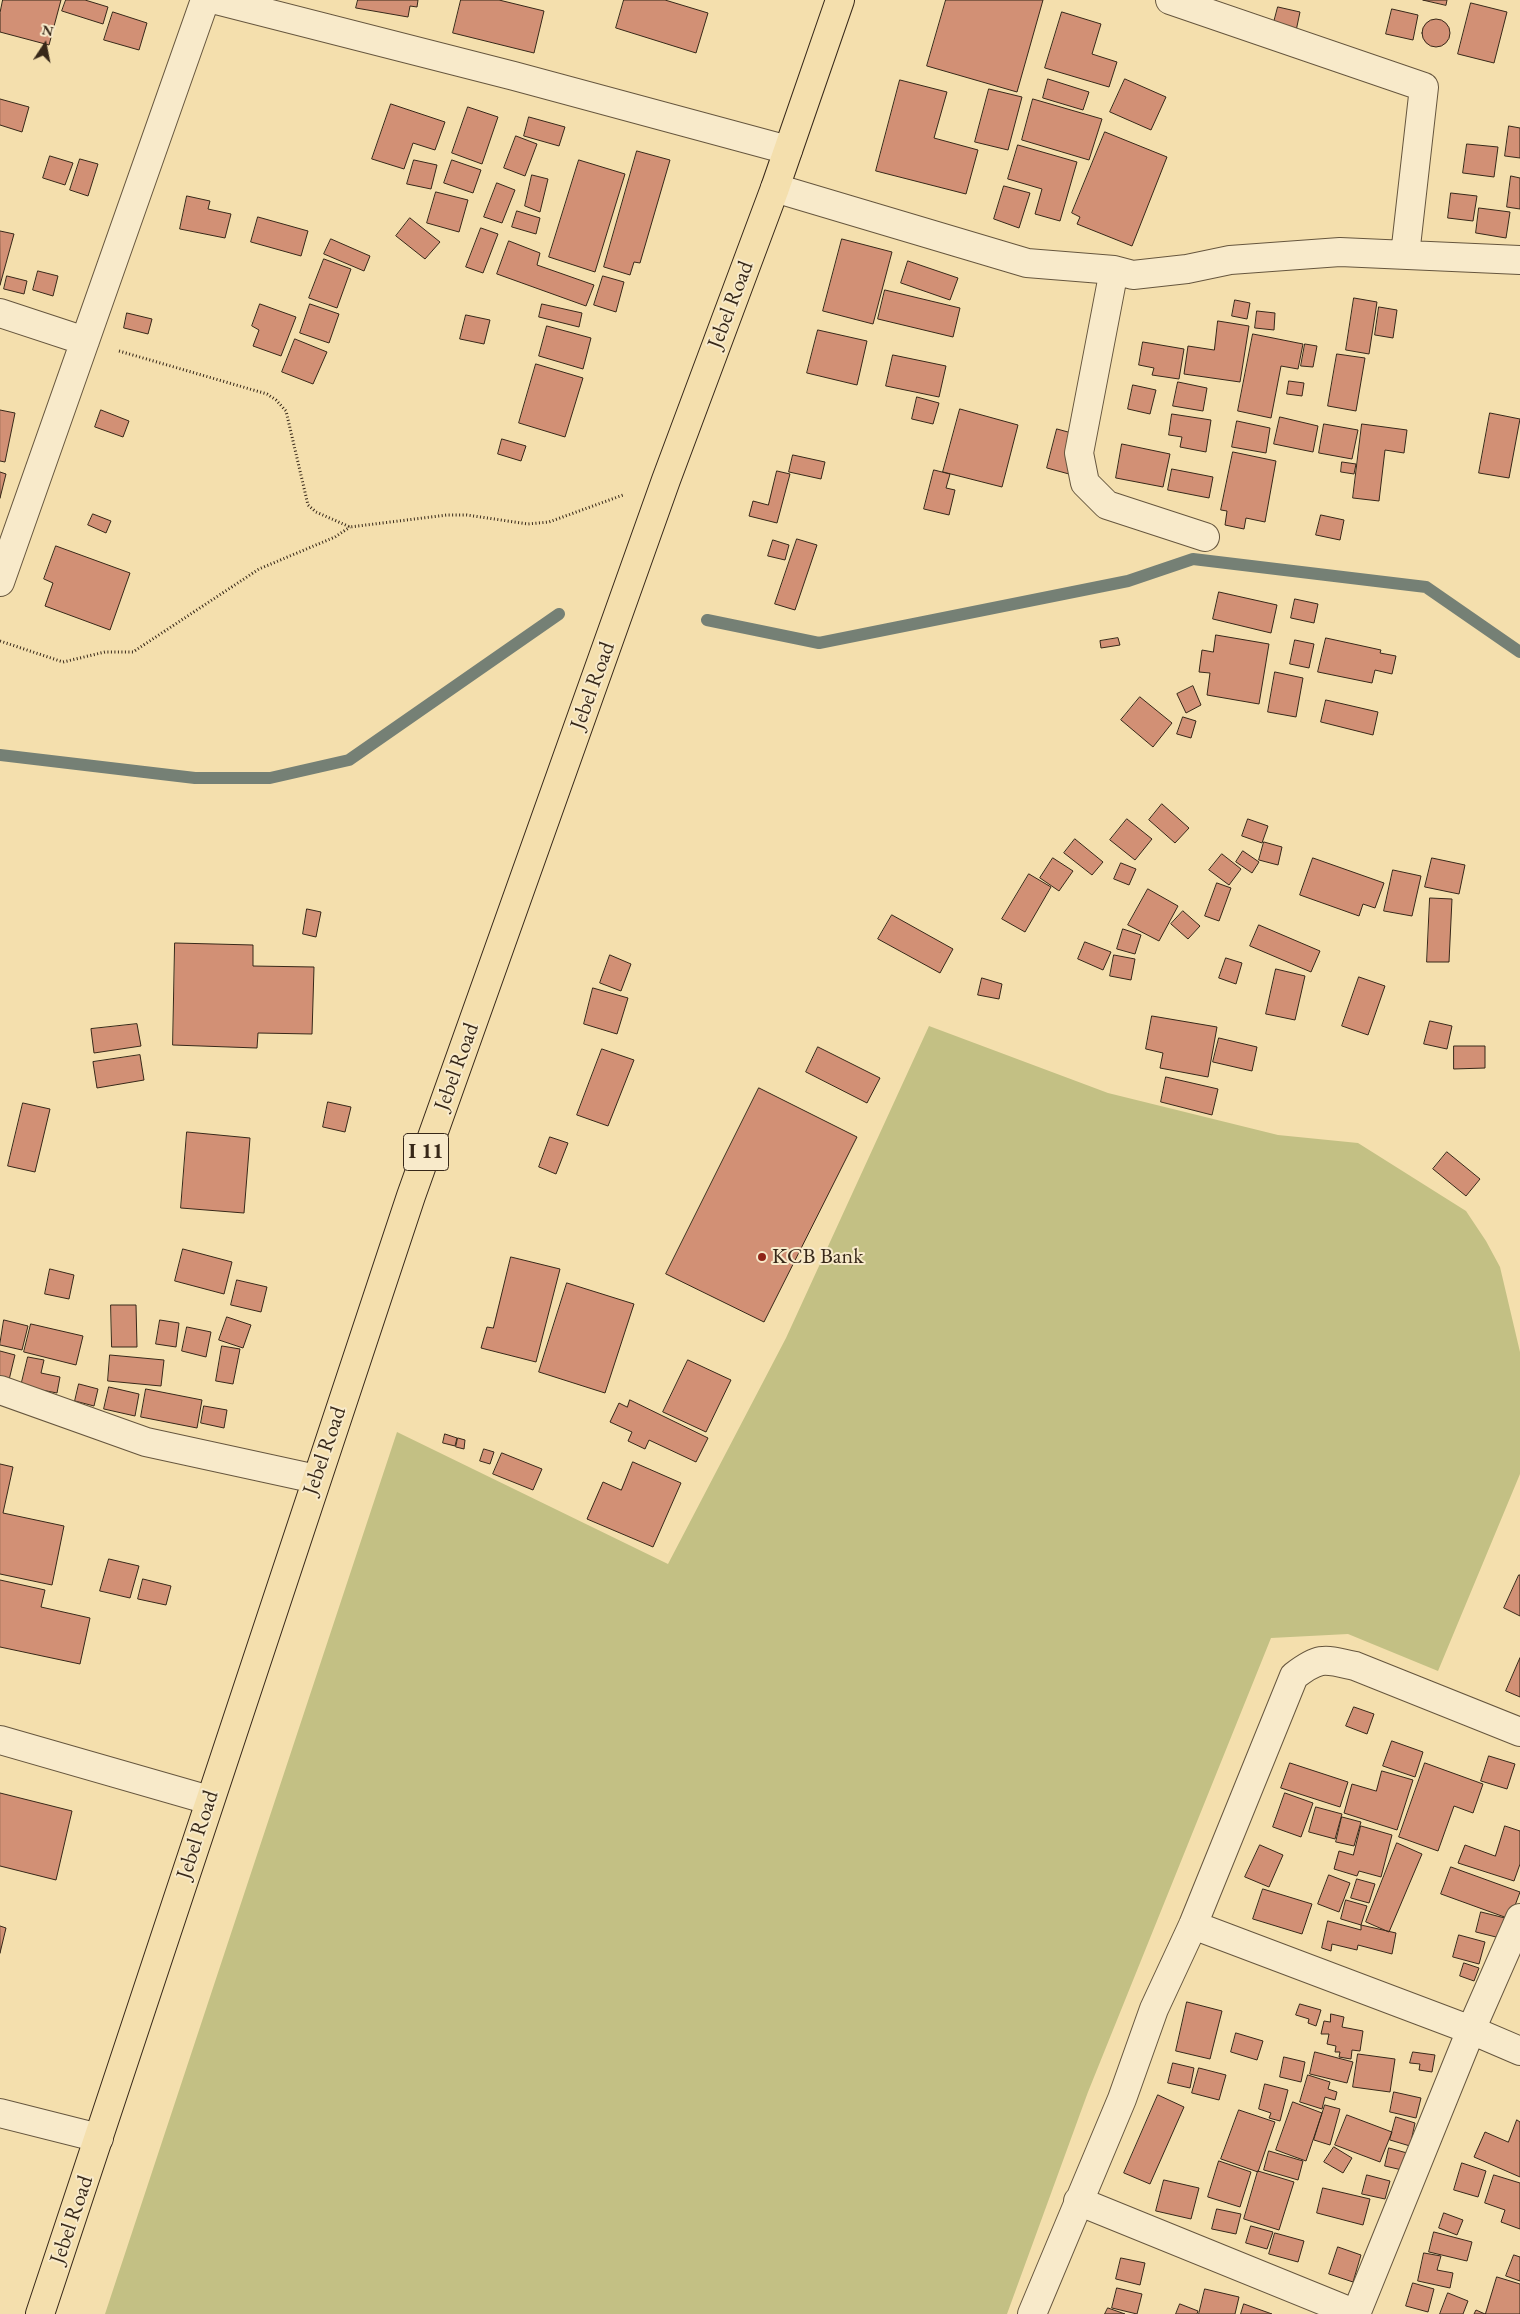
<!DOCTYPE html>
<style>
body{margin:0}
#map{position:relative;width:1520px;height:2314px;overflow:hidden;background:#f4dfad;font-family:"EB Garamond",serif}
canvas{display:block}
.north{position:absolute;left:20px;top:20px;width:50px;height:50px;-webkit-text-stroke:4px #f8eaca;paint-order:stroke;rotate:11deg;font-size:14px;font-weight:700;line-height:20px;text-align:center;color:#372819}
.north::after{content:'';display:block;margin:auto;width:18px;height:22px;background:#372819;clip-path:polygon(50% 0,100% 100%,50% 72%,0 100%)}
</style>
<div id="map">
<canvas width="1520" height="2314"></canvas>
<div class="north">N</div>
</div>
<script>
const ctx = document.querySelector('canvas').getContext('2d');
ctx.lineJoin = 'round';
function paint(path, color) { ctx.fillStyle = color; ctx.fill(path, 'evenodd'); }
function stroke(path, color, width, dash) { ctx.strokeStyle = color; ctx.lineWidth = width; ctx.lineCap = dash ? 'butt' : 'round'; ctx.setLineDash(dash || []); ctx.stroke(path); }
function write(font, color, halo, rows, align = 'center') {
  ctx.font = font + ' "EB Garamond",serif'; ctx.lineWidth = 4; ctx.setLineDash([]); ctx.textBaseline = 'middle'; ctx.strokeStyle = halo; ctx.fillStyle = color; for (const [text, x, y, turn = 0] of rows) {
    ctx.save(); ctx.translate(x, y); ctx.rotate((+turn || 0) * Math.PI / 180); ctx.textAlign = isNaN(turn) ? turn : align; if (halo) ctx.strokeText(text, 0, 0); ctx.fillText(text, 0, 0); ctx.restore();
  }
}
paint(new Path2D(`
 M929 1026 1108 1093 1278 1135 1358 1143 1466 1211 1486 1241 1500 1267 1520 1352V1474L1438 1671 1348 1634 1271 1638 1088 2092 1007 2314H105L397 1432 668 1564 786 1338Z`), '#c3c084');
stroke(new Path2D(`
 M707 620 819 643 1128 581 1193 559 1426 587 1520 652
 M0 755 195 778H270L349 760 559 614`), '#758075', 12);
const building = new Path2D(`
 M3 0H61L49 45 0 32V13Z
 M66 0H85L108 7 103 24 62 11Z
 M358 0H418L417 7 410 6 408 17 356 8Z
 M461 0H499L544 11 534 53 453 33Z
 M624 0H665L708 13 696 53 616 28Z
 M946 0H1043L1017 92 927 66Z
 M1423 0H1447L1446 5Z
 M1471 3 1507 12 1494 63 1458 54Z
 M1278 7 1300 12 1296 31 1273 26Z
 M1392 9 1418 15 1413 40 1386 34Z
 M113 12 147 23 139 50 104 40Z
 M1062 12 1101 24 1092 54 1117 62 1109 87 1045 68Z
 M1422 33a14 14 0 1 1 28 0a14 14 0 1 1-28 0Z
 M1048 79 1089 92 1083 110 1043 98Z
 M1125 79 1166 97 1151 130 1110 112Z
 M900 80 947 92 934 138 978 150 966 194 876 171Z
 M989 89 1022 97 1008 150 975 142Z
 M0 99 29 107 22 132 0 125Z
 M1033 99 1102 119 1089 160 1022 140Z
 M391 104 445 122 435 150 413 143 404 169 372 159Z
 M468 107 498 117 482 164 452 153Z
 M529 117 565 127 559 146 524 136Z
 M1509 126 1520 128V158L1505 156Z
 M1105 132 1167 157 1132 246 1077 224 1080 217 1072 213Z
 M516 136 537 144 525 176 504 168Z
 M1467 144 1498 147 1494 177 1463 173Z
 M1018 145 1077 162 1060 221 1035 214 1042 189 1008 179Z
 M637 151 670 160 640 263 634 262 630 275 604 267Z
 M50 156 73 163 65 185 43 178Z
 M80 159 98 164 88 196 70 190Z
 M414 160 437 165 431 189 407 184Z
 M452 160 481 170 473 193 444 183Z
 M579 160 625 174 595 272 549 257Z
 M532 175 548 179 540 212 525 206Z
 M1511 176 1520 178V209L1507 207Z
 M497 183 515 190 502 223 484 217Z
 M1004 186 1030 193 1019 228 994 219Z
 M436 192 468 200 459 232 427 223Z
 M1451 193 1477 196 1473 221 1448 218Z
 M187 196 210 201 208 209 231 214 225 238 180 229Z
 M1479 208 1510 212 1506 238 1476 233Z
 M517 211 540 218 536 234 512 227Z
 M258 217 308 231 301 256 251 242Z
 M410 218 440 242 425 259 396 236Z
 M481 228 498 234 483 273 466 267Z
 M0 231 14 234 0 285Z
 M331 239 370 256 364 271 324 254Z
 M842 239 892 252 873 324 823 311Z
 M509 241 540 253 537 265 594 285 586 306 497 274Z
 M324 259 351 269 337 308 309 298Z
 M908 261 958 278 950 300 901 283Z
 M38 271 58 276 53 296 33 290Z
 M7 276 27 281 24 294 4 289Z
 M603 276 624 282 616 312 594 305Z
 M885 290 960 308 953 337 878 319Z
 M1354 298 1377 302 1369 354 1346 350Z
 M1235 300 1250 303 1247 319 1232 316Z
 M260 304 296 317 281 356 253 346 259 330 252 326Z
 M310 304 339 314 329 343 300 333Z
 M542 304 582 313 579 327 539 317Z
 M1379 307 1397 310 1393 338 1375 335Z
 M1257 311 1275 313 1274 330 1255 328Z
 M127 313 152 319 148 334 124 328Z
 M466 315 490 320 484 344 460 339Z
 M1218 321 1249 326 1240 382 1184 374 1188 346 1214 350Z
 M547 326 591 338 583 369 539 356Z
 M818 330 867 341 857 385 807 373Z
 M1253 334 1303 344 1298 369 1281 366 1271 418 1238 411Z
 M295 339 327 352 313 384 282 372Z
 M1143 342 1184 349 1179 379 1152 375 1154 368 1139 365Z
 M1305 344 1317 346 1313 367 1301 366Z
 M1337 354 1365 358 1356 411 1328 406Z
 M893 355 946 366 939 397 886 386Z
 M536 364 583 378 565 437 519 423Z
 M1289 381 1304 383 1302 396 1287 394Z
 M1178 382 1207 388 1203 411 1173 406Z
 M1133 385 1156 390 1150 414 1128 409Z
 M917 397 939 403 933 424 912 419Z
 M960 409 1018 425 1002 487 943 472Z
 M0 410 15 413 5 462 0 461Z
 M101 410 129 421 123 437 95 427Z
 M1490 413 1520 419 1509 478 1479 473Z
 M1172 414 1211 420 1206 452 1180 447 1182 437 1169 435Z
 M1280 417 1318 426 1313 452 1274 444Z
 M1237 421 1270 428 1266 453 1232 447Z
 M1324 424 1358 430 1352 459 1319 453Z
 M1362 424 1407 430 1404 453 1385 450 1379 501 1353 498Z
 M1057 429 1079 435 1069 474 1047 468Z
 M502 439 526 446 521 461 498 454Z
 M1122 444 1170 454 1163 487 1116 478Z
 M1233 452 1276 461 1265 522 1246 518 1244 529 1225 525 1227 511 1221 510Z
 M793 455 825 462 821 479 789 472Z
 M1342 462 1356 464 1354 474 1341 472Z
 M1172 469 1213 477 1209 498 1168 490Z
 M934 470 950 474 946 488 955 490 949 515 924 509Z
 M777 471 790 474 777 523 749 516 753 501 768 505Z
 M0 472 6 474 0 498Z
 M93 514 111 521 106 533 88 525Z
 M1321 515 1344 520 1340 540 1316 535Z
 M797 539 817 545 795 610 775 604Z
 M773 540 789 545 785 560 768 556Z
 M56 546 130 573 110 630 45 606 53 583 44 579Z
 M1219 592 1277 605 1271 633 1213 619Z
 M1295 599 1318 604 1314 623 1291 618Z
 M1216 635 1269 644 1259 704 1207 695 1210 673 1199 672 1202 650 1213 652Z
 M1118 638 1120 645 1101 648 1100 641Z
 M1326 638 1381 650 1380 653 1396 656 1392 674 1375 670 1372 683 1318 672Z
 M1295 640 1314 644 1309 668 1290 664Z
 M1275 672 1303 678 1296 717 1268 712Z
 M1193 686 1201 705 1186 713 1177 694Z
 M1140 697 1172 723 1153 747 1121 720Z
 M1326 700 1378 712 1373 735 1321 722Z
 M1183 717 1196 721 1191 738 1177 734Z
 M1162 804 1189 828 1175 843 1149 820Z
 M1127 819 1152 839 1135 860 1110 840Z
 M1248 819 1268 826 1262 843 1242 836Z
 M1075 839 1103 862 1092 875 1064 853Z
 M1264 842 1282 847 1278 865 1259 860Z
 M1243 851 1259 862 1252 873 1236 862Z
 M1222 854 1241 869 1229 885 1209 870Z
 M1053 858 1073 871 1059 891 1040 878Z
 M1313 858 1384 883 1375 908 1363 904 1359 916 1300 895Z
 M1432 858 1465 865 1459 894 1425 887Z
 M1121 863 1136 869 1129 885 1114 879Z
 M1393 870 1421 876 1412 916 1384 911Z
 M1029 874 1051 887 1025 932 1002 919Z
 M1217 883 1231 888 1219 921 1205 916Z
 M1148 889 1178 906 1159 941 1128 925Z
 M1430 898 1452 899 1449 962H1427Z
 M307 909 321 912 316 937 303 934Z
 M1183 911 1200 926 1188 939 1171 924Z
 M892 915 953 949 940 973 878 939Z
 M1259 925 1320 951 1311 972 1250 946Z
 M1123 929 1141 935 1135 954 1117 949Z
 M1085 942 1111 952 1103 970 1078 959Z
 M175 943 253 945V966L314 967 312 1034 258 1033 257 1048 173 1045Z
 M610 955 631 964 621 991 600 983Z
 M1114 955 1135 959 1131 980 1110 976Z
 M1226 958 1242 963 1236 984 1219 978Z
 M1276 969 1305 976 1295 1020 1266 1014Z
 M1359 977 1385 986 1368 1035 1342 1026Z
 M982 978 1002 984 999 999 978 995Z
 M593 988 628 998 617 1034 584 1024Z
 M1152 1016 1217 1027 1208 1077 1160 1068 1163 1053 1146 1049Z
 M1430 1021 1452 1026 1447 1049 1424 1044Z
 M137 1024 141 1046 94 1053 91 1029Z
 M1219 1038 1257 1047 1252 1071 1213 1062Z
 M1454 1046H1485V1068L1454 1069Z
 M818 1047 880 1078 867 1103 806 1072Z
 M602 1049 634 1060 608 1126 577 1115Z
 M140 1055 144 1080 97 1088 93 1062Z
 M1166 1077 1218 1089 1212 1115 1161 1102Z
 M759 1088 857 1137 764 1322 666 1274Z
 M328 1102 351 1107 345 1132 323 1127Z
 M23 1103 50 1109 35 1172 8 1166Z
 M187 1132 250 1138 244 1213 181 1208Z
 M550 1137 568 1143 556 1174 539 1167Z
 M1447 1152 1480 1179 1466 1196 1433 1169Z
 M183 1249 232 1262 224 1294 175 1281Z
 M511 1257 560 1269 536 1362 481 1348 487 1327 493 1328Z
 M50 1269 74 1275 69 1299 45 1294Z
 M237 1280 267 1287 261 1312 231 1305Z
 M567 1283 634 1304 605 1393 539 1372Z
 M111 1305H136L137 1347H112Z
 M227 1317 251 1325 243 1348 219 1340Z
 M4 1320 28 1326 22 1350 0 1345Z
 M160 1320 179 1323 176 1347 156 1344Z
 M31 1324 83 1336 76 1365 24 1352Z
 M187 1327 211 1332 206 1357 182 1351Z
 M222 1346 240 1349 233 1384 216 1381Z
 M0 1351 15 1355 9 1380 0 1378Z
 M110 1355 164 1360 161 1386 108 1381Z
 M28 1357 44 1360 41 1373 60 1377 57 1393 21 1386Z
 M688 1360 731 1380 706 1432 663 1412Z
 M79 1384 98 1389 94 1406 75 1401Z
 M109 1387 139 1394 135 1416 104 1409Z
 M146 1389 202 1400 197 1428 141 1417Z
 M630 1400 708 1438 696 1462 649 1440 645 1449 628 1441 632 1432 610 1422 619 1403 627 1407Z
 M204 1406 227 1410 224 1428 201 1423Z
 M445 1434 457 1438 455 1446 443 1443Z
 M458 1438 465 1440 464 1449 456 1447Z
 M484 1449 494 1452 490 1464 480 1461Z
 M502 1453 542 1469 533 1490 493 1474Z
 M633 1462 681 1483 653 1547 587 1519 603 1482 621 1490Z
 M0 1464 13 1467 3 1513 64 1526 52 1585 0 1574Z
 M109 1559 139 1566 130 1598 100 1591Z
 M1519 1575H1520V1616L1504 1608Z
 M143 1579 171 1586 166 1605 138 1599Z
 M0 1580 45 1590 41 1607 90 1618 80 1664 0 1647Z
 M1520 1658V1697L1506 1691Z
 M1354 1707 1374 1714 1367 1734 1346 1726Z
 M1392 1741 1423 1752 1415 1777 1383 1766Z
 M1489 1756 1515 1764 1507 1789 1481 1781Z
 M1290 1763 1348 1782 1340 1807 1281 1788Z
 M1425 1763 1483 1784 1473 1813 1454 1806 1438 1851 1399 1837Z
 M1382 1771 1413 1780 1397 1830 1344 1813 1352 1784 1376 1791Z
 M0 1793 72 1811 56 1880 0 1866Z
 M1285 1793 1313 1803 1301 1837 1273 1827Z
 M1316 1807 1342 1814 1335 1839 1309 1832Z
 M1342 1817 1361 1822 1354 1846 1336 1842Z
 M1361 1826 1392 1835 1381 1877 1359 1871 1357 1876 1334 1869 1339 1851 1353 1855Z
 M1505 1826 1520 1831V1864L1514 1881 1458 1863 1465 1845 1495 1856Z
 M1397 1843 1422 1854 1389 1932 1366 1922Z
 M1260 1845 1283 1855 1269 1887 1245 1877Z
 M1451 1867 1520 1892 1510 1919 1441 1894Z
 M1329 1875 1350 1883 1339 1912 1318 1904Z
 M1357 1879 1375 1884 1369 1903 1351 1898Z
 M1263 1889 1312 1904 1302 1934 1253 1919Z
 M1346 1900 1367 1906 1361 1925 1341 1919Z
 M1481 1912 1509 1919 1504 1939 1476 1932Z
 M1328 1921 1361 1930V1925L1396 1933 1392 1954 1358 1945 1357 1950 1332 1944 1331 1951 1322 1948Z
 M0 1926 6 1928 0 1953Z
 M1459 1935 1485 1942 1479 1964 1453 1957Z
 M1464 1963 1479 1968 1474 1981 1460 1976Z
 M1187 2002 1222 2011 1210 2059 1176 2051Z
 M1300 2004 1321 2010 1316 2026 1308 2023 1309 2019 1296 2015Z
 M1331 2014 1344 2017 1342 2027 1363 2031 1360 2051 1352 2050 1351 2059 1339 2057 1340 2052H1335L1336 2046 1327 2044 1329 2034H1321L1324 2021 1330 2022Z
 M1236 2033 1263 2041 1257 2060 1231 2052Z
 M1315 2052 1353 2062 1347 2083 1310 2074Z
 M1413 2052 1435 2055 1432 2072 1419 2070 1420 2064 1410 2063Z
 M1358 2054 1395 2059 1390 2092 1353 2087Z
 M1284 2057 1305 2062 1301 2082 1280 2077Z
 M1173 2063 1194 2068 1190 2088 1168 2083Z
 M1199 2068 1226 2075 1219 2100 1192 2093Z
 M1308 2075 1330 2082 1328 2089 1337 2092 1335 2100 1325 2097 1322 2109 1300 2102Z
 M1265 2084 1288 2090 1280 2121 1269 2118 1271 2113 1259 2109Z
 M1394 2092 1421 2098 1416 2118 1390 2112Z
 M1158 2095 1184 2107 1150 2184 1124 2173Z
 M1293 2102 1322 2113 1306 2161 1276 2150Z
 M1325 2105 1340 2109 1330 2145 1314 2140Z
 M1239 2110 1275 2122 1258 2172 1221 2159Z
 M1347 2115 1392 2132 1380 2162 1335 2145Z
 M1396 2117 1415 2123 1410 2146 1390 2140Z
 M1517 2120 1520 2122V2177L1474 2157 1485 2132 1508 2142Z
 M1334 2147 1352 2158 1343 2173 1324 2162Z
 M1389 2148 1407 2153 1402 2170 1385 2166Z
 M1269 2151 1303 2161 1298 2180 1264 2170Z
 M1219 2161 1251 2172 1240 2207 1208 2197Z
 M1462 2163 1486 2171 1478 2197 1454 2190Z
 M1258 2171 1294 2182 1279 2230 1244 2219Z
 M1367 2175 1390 2181 1385 2199 1362 2194Z
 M1494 2175 1520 2183V2229L1501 2222 1505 2210 1485 2203Z
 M1164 2180 1199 2188 1191 2219 1156 2211Z
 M1323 2188 1370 2199 1363 2225 1317 2213Z
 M1217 2209 1241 2214 1236 2234 1212 2229Z
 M1444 2213 1463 2220 1457 2235 1439 2228Z
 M1251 2226 1273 2232 1267 2249 1246 2243Z
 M1434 2232 1472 2242 1467 2261 1429 2252Z
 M1275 2233 1304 2241 1298 2262 1269 2254Z
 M1338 2247 1361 2255 1353 2282 1329 2274Z
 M1424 2253 1441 2256 1437 2270 1453 2273 1450 2288 1418 2281Z
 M1514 2255 1520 2257V2281L1506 2276Z
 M1121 2258 1145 2263 1140 2285 1116 2279Z
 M1497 2277 1520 2284V2314H1474L1476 2310 1485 2314Z
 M1413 2283 1434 2289 1428 2312 1406 2306Z
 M1117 2288 1142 2294 1137 2314 1112 2308Z
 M1205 2289 1239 2297 1235 2314H1199Z
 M1448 2293 1468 2301 1463 2314H1440Z
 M1180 2304 1198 2311 1197 2314H1176Z
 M1244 2304 1272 2314H1241Z
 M1108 2308 1125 2314H1105Z`);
paint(building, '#d29075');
stroke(building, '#372819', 1);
const minor = new Path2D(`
 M216 0 514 76 788 150
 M1170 0 1424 87 1405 255
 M775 188 1027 263 1114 270 1133 275 1187 269 1230 260 1340 252 1520 260
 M1114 270 1079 453 1085 483 1107 505 1205 537
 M0 313 85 341
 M0 582 205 0
 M0 1390 146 1442 316 1479
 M0 1740 209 1800
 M1193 1925 1471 2030 1520 2051
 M0 2113 99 2138
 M1078 2201 1356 2314 1471 2030 1520 1918
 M1032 2314 1122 2099 1154 2009 1193 1925 1294 1676C1320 1656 1324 1659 1355 1666L1520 1732`);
const major = new Path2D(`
 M40 2314 411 1196 666 480 775 188 840 0`);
stroke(minor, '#66563e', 30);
stroke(major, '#372819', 30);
stroke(new Path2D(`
 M119 351 267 394 276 400 286 411 308 505 316 512 350 527 447 515H467L528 524 549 522 623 495
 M0 641 63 662 105 652H133L259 569 335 537 350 527`), '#372819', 3, [1, 2.5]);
stroke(minor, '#f8eaca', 28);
stroke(major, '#f4dfad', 28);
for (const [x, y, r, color] of [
 [762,1257,5,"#8f2418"]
]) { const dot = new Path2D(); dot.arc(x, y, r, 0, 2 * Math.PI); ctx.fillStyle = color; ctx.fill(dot); stroke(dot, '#f8eaca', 2); }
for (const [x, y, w] of [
 [426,1152,45]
]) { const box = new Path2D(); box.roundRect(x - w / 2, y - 18.5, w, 37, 4); ctx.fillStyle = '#f8eaca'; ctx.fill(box); stroke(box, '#372819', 1); }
write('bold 21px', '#372819', null, [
 ["I 11",426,1152]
]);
write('22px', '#372819', '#f8eaca', [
 ["Jebel Road",731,305,-69],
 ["Jebel Road",593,686,-70],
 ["Jebel Road",457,1067,-70],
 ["Jebel Road",325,1451,-71],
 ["Jebel Road",198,1835,-72],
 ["Jebel Road",72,2220,-71]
]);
write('22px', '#372819', '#f8eaca', [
 ["KCB Bank",772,1257]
], 'left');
</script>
